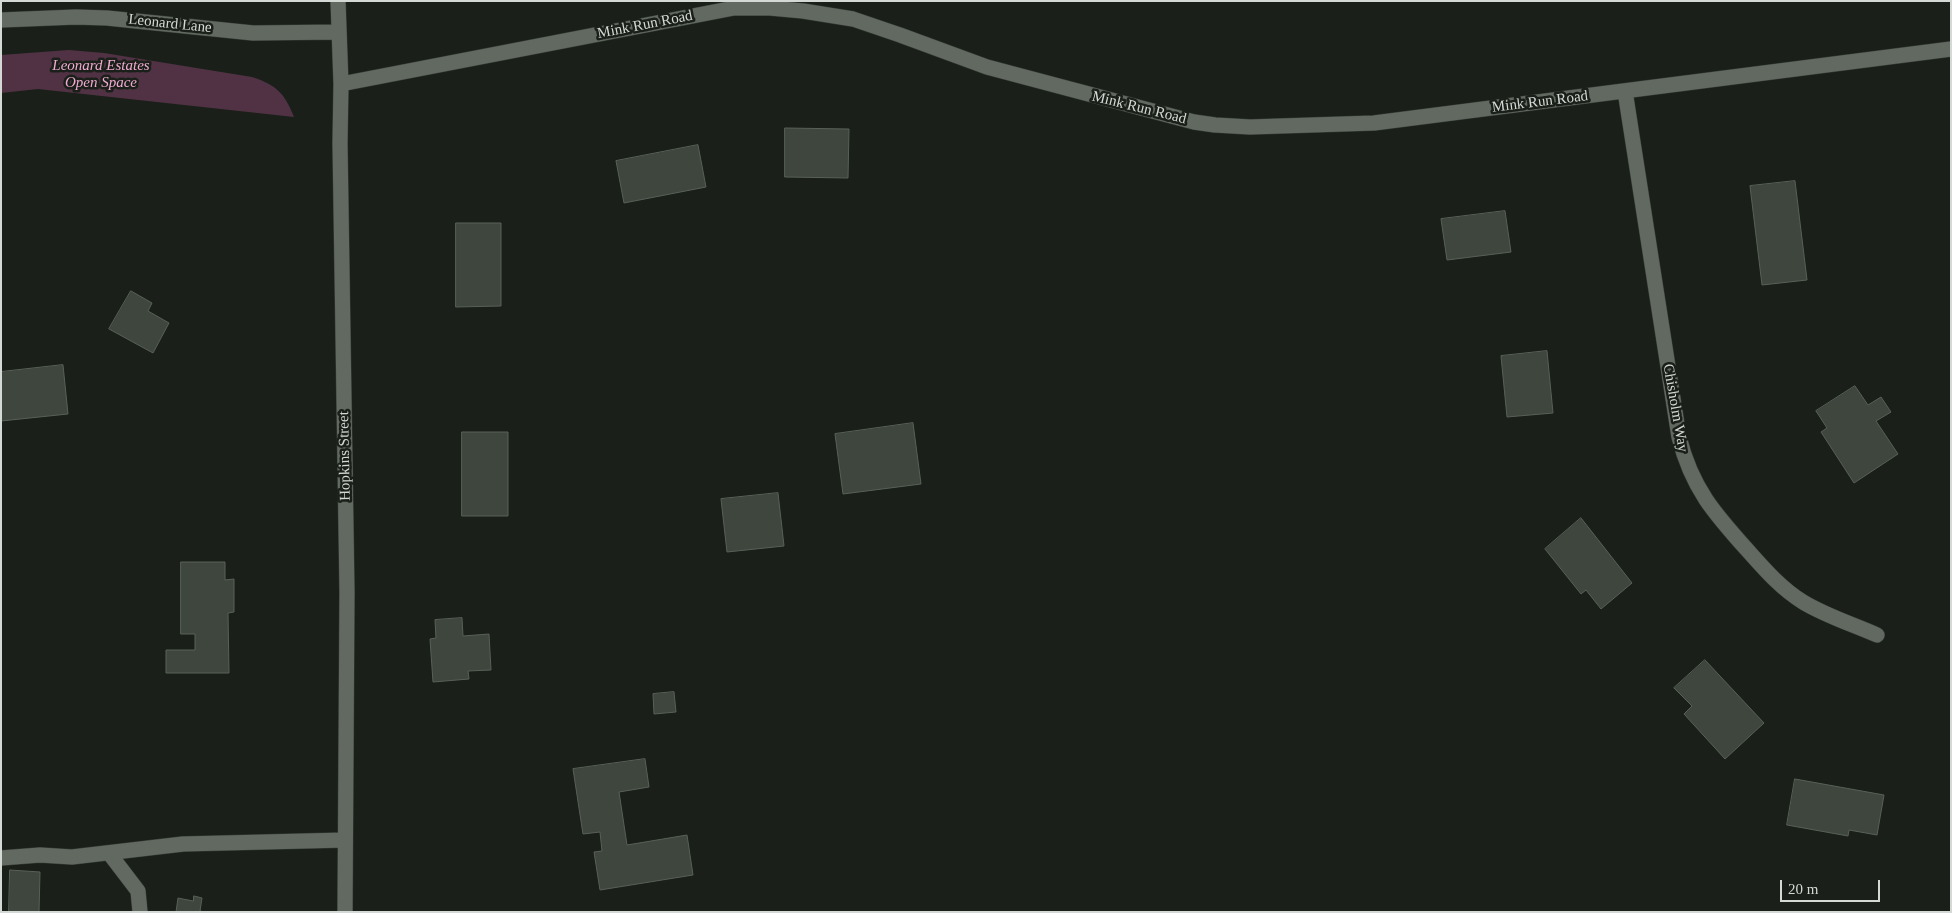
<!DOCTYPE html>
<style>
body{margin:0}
#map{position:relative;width:1952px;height:913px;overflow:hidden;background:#1a2019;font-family:"Times New Roman",serif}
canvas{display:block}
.frame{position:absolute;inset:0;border:2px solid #d5d9d5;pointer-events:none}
.scale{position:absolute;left:1780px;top:880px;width:100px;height:22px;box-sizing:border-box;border:2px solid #d5d9d5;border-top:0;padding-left:6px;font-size:15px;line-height:18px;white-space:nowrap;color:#d5d9d5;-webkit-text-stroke:4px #1a2019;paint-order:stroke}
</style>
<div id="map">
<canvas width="1952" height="913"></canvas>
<div class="frame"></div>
<div class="scale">20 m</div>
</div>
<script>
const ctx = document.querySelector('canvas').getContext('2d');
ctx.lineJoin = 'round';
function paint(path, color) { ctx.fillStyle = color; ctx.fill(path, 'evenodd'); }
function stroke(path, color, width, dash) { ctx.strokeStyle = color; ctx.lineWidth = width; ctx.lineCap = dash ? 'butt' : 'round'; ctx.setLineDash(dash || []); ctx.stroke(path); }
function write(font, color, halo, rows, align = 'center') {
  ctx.font = font + ' "Times New Roman",serif'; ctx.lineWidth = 5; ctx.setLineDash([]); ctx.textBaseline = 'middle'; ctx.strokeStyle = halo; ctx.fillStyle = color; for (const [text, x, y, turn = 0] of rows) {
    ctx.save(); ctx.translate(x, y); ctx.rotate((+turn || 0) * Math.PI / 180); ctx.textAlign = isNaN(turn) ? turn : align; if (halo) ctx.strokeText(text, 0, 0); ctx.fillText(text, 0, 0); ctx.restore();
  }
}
paint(new Path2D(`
 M69 50 104 53 252 77C277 85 285 94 294 117L38 89 1 93V55Z`), '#513244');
const building = new Path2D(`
 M785 128 849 129 848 178 785 177Z
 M698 145 706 187 624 203 616 161Z
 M1795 181 1807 280 1762 285 1750 186Z
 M1505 211 1511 252 1447 260 1441 219Z
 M456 223H501V306L456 307Z
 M131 291 152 303 148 311 169 323 153 353 109 329Z
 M1547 351 1553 413 1507 417 1501 356Z
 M63 365 68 414 1 421V372Z
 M1855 386 1868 405 1881 397 1891 412 1876 421 1898 454 1854 483 1821 432 1827 428 1816 411Z
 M913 423 921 484 843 494 835 434Z
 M462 432H508V516H462Z
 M778 493 784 546 727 552 721 499Z
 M1581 518 1632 583 1601 609 1586 590 1581 594 1545 549Z
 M181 562H225V580L234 579V612L228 613 229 673H166V650H195V634H181Z
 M462 618 463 636 489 634 491 670 468 671 469 679 433 682 430 639 436 638 435 620Z
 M1705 660 1764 723 1725 759 1684 714 1692 706 1674 688Z
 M674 692 676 712 654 714 653 694Z
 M645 759 649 787 619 792 627 845 687 835 693 875 600 890 594 852 602 851 600 832 583 834 573 769Z
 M1795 779 1884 795 1877 835 1849 830 1848 836 1787 825Z
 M10 870 40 872 39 912H9Z
 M194 896 202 898 200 911 204 912H176L178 898 193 901Z`);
paint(building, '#3f463e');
stroke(building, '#586058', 1);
const minor = new Path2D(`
 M338 1 341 84 340 143 347 592 345 912
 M1 20 76 17 107 18 253 33 338 32
 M341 84 734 8H770L803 11 853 19 900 35 987 67 1194 122 1215 125 1250 127 1374 123 1951 49
 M1625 91 1679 437C1692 489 1715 514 1750 553 1766 571 1782 589 1803 602 1826 616 1852 624 1877 635
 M109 853 138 891 140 912
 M1 858 40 855 72 857 183 844 345 840`);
stroke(minor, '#373c37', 16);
stroke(minor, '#626961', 15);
write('15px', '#d5d9d5', '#1a2019', [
 ["Leonard Lane",170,24,6],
 ["Mink Run Road",645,25,-11],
 ["Mink Run Road",1540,102,-7],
 ["Mink Run Road",1139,108,14],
 ["Chisholm Way",1675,408,80],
 ["Hopkins Street",345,456,-91]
]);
write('italic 15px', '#f1aad2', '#1a2019', [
 ["Leonard Estates",101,66],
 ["Open Space",101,83]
]);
</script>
